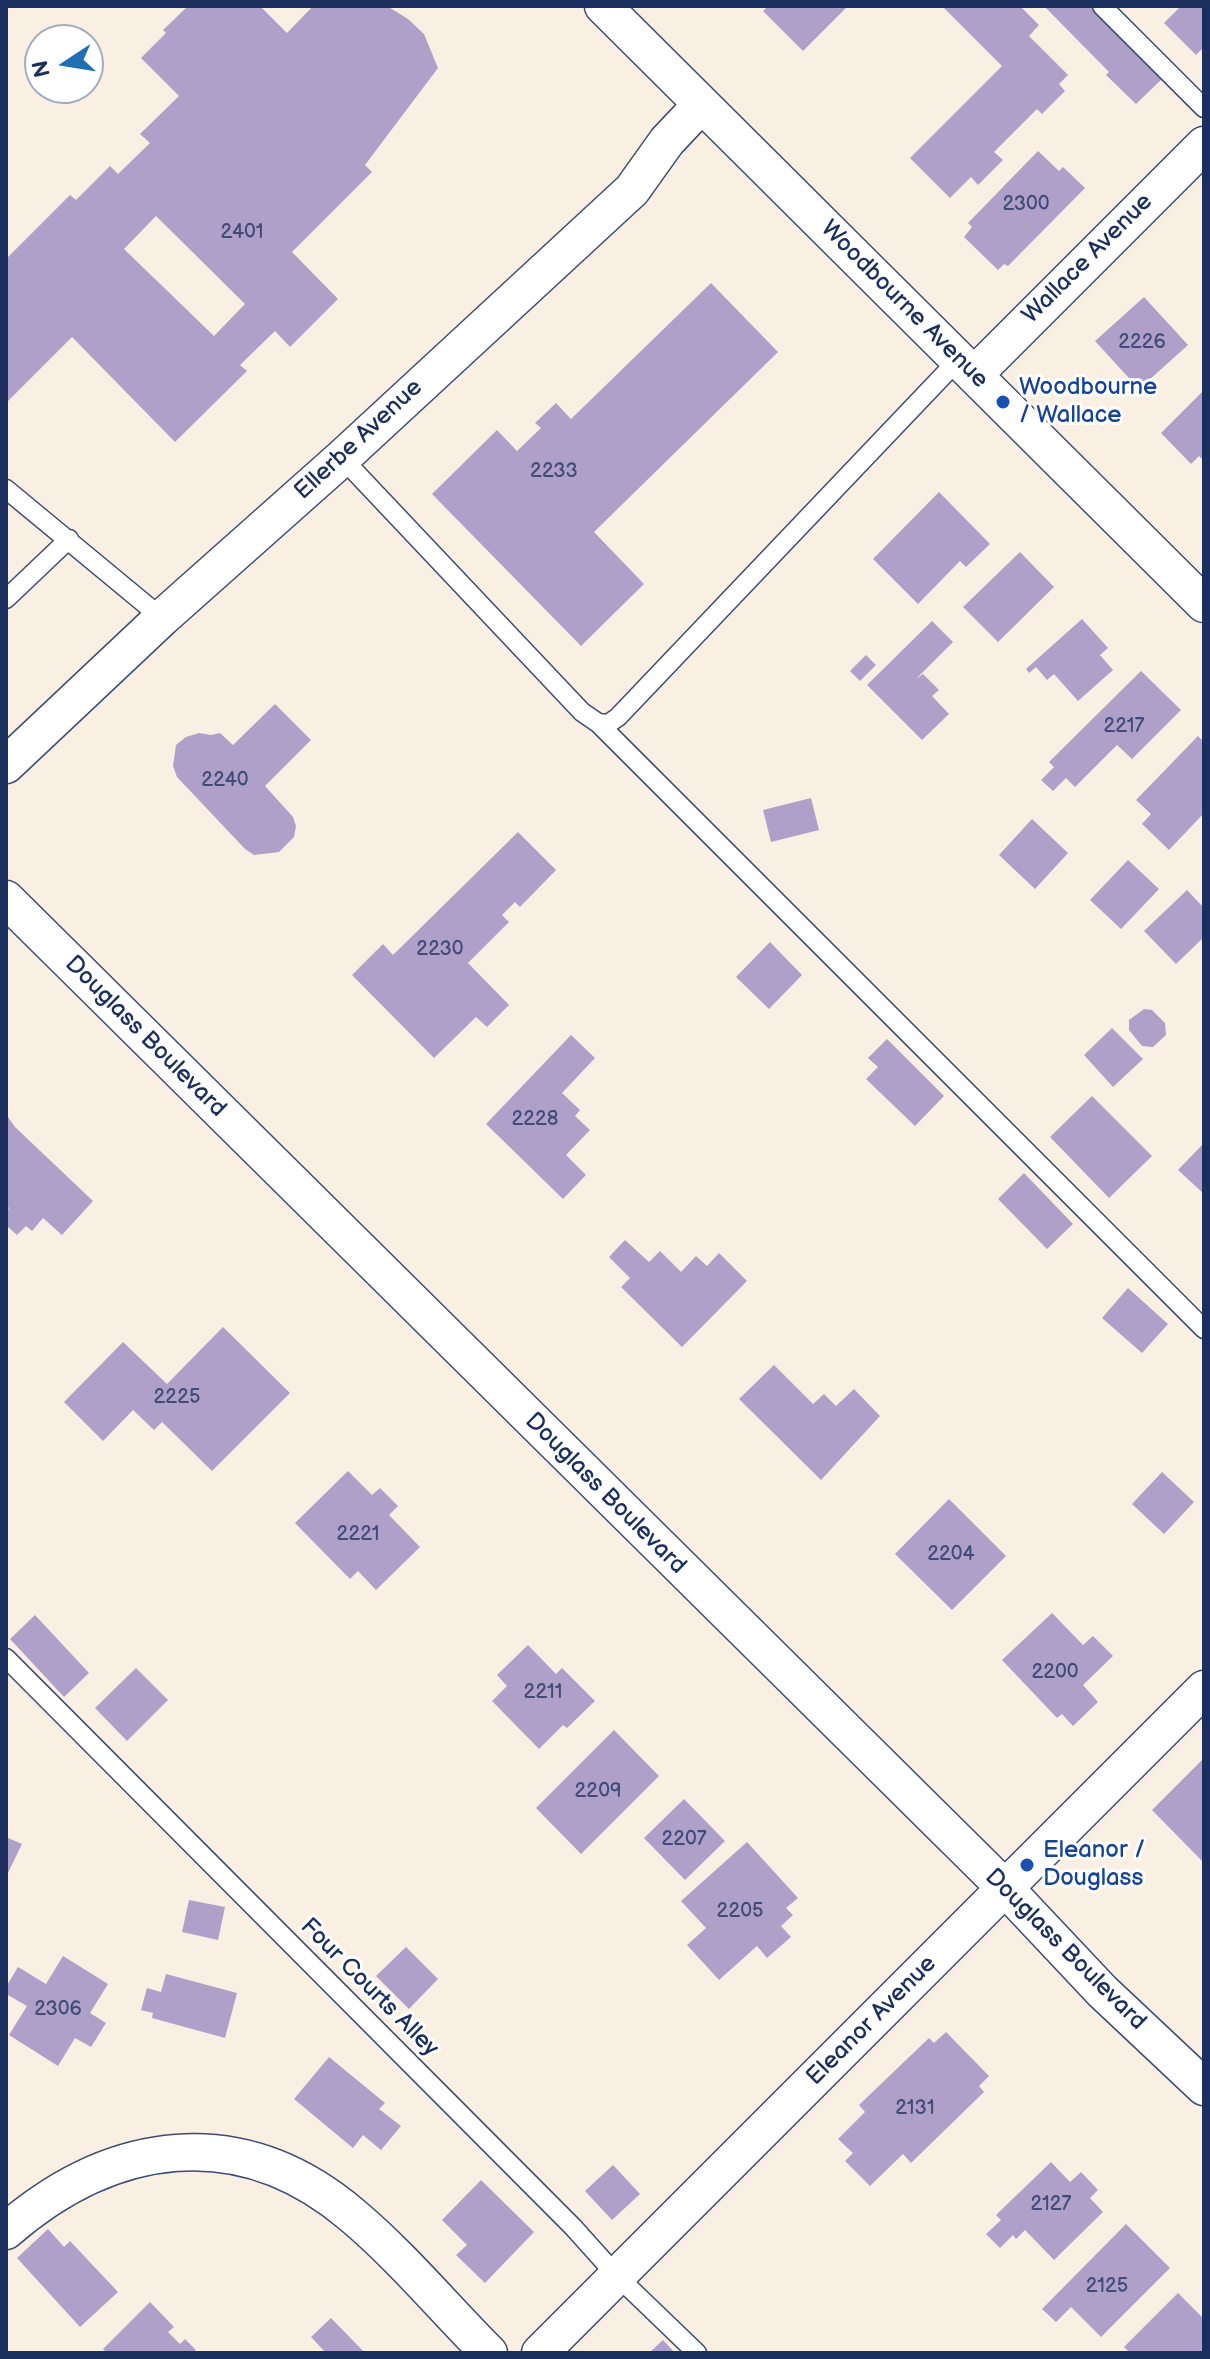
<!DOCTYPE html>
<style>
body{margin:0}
#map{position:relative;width:1210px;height:2359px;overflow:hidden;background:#f9f0e3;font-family:"Balsamiq Sans",sans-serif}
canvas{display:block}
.frame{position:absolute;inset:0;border:8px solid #1b2f5e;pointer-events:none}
.north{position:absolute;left:24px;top:24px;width:80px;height:80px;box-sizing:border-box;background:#fff;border:2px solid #a4acbf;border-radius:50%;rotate:258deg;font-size:22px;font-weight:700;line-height:32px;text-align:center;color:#1b2f5e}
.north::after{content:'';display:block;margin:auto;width:28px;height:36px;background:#1f6fb2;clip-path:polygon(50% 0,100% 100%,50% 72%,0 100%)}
</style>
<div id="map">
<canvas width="1210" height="2359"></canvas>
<div class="frame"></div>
<div class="north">N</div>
</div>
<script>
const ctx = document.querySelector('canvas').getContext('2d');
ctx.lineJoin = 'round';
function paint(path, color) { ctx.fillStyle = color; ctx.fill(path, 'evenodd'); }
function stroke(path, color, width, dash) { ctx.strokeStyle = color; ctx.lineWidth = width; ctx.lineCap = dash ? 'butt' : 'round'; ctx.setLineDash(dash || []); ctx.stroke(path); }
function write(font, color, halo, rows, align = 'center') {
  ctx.font = font + ' "Balsamiq Sans",sans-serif'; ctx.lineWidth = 6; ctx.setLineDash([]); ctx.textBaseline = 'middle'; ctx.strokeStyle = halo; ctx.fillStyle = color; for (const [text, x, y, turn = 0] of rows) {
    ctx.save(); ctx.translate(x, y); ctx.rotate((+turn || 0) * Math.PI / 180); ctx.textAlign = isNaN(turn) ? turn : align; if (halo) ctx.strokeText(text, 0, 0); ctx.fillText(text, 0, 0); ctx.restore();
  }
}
paint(new Path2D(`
 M188 6H260L287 33 313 6H387L408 19 424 34 438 68 365 165 372 172 292 252 338 299 290 347 275 331 240 365 247 371 175 442 72 337 6 403V259L70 195 76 200 110 166 118 174 150 143 140 134 179 96 141 58 166 33 163 30ZM156 216 245 304 214 336 124 249Z
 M768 6H848L803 51 763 11Z
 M942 6H1020L1039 25 1029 36 1068 75 1059 84 1065 91 1042 114 1037 109 994 152 1003 160 978 185 971 177 950 198 910 158 1002 66Z
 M1044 6H1090L1162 79 1136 104 1106 75 1109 72Z
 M1181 6H1204V47L1196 55 1164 23Z
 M1038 151 1059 171 1063 167 1085 188 1008 266 1004 264 998 270 964 237 972 227 968 223Z
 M711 283 778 352 594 532 644 584 581 646 432 494 497 430 517 451 541 428 535 423 556 403 571 419Z
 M1144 297 1188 345 1139 389 1095 341Z
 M1204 390V461L1199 456 1191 464 1161 433Z
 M939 492 990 544 966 567 960 561 918 604 873 559Z
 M1020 552 1054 587 998 642 963 607Z
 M1082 619 1108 648 1100 655 1113 670 1078 701 1054 674 1047 680 1036 667 1029 673 1026 669Z
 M932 621 953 642 916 679 923 674 939 690 932 696 949 714 922 740 867 685Z
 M866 655 876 665 860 681 850 671Z
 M1141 671 1181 710 1132 759 1117 745 1075 787 1066 778 1053 791 1041 780 1054 767 1049 762Z
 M275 704 311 740 265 786 293 817 296 826 294 837 279 852 254 855 245 849 177 777 173 766 176 745 186 737 199 733 211 735 220 733 233 745Z
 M1198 736 1204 742V813L1169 850 1142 824 1151 814 1136 800Z
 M811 798 819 830 771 842 763 810Z
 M1032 819 1068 853 1035 889 999 855Z
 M518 832 556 870 520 907 515 902 502 915 509 922 468 963 509 1005 487 1027 476 1017 434 1058 352 975 383 944 393 955Z
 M1128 860 1159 889 1121 929 1090 900Z
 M1187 890 1204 908V937L1176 964 1144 931Z
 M770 942 802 975 769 1009 736 977Z
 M1144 1009 1152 1010 1165 1023 1166 1035 1153 1047 1142 1046 1129 1030V1020Z
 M1112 1028 1143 1059 1113 1087 1084 1055Z
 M571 1035 595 1058 562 1093 580 1110 575 1116 590 1130 566 1155 586 1175 563 1199 486 1124Z
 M887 1039 944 1096 915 1126 866 1079 878 1067 868 1058Z
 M1092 1096 1152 1156 1109 1198 1050 1137Z
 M6 1114 15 1127 93 1201 62 1235 43 1218 32 1231 26 1226 17 1235 6 1225V1211L9 1208 6 1205Z
 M1204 1143V1194L1178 1170Z
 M1024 1173 1073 1224 1047 1249 998 1199Z
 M625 1240 649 1262 660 1251 681 1272 696 1256 707 1266 719 1253 747 1281 682 1347 621 1287 630 1278 609 1257Z
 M1128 1288 1168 1324 1142 1353 1102 1318Z
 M223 1327 290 1393 212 1471 162 1422 154 1430 133 1410 103 1441 64 1402 123 1342 167 1384Z
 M774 1365 813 1404 824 1394 836 1406 854 1389 880 1416 821 1480 739 1399Z
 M348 1471 372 1495 380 1488 398 1506 389 1515 420 1547 376 1590 358 1571 350 1579 295 1523Z
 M1162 1472 1194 1502 1164 1534 1132 1504Z
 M949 1499 1006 1556 952 1610 895 1554Z
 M1052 1613 1083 1645 1093 1636 1113 1656 1083 1685 1098 1702 1073 1726 1062 1714 1057 1718 1002 1660Z
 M35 1615 89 1673 64 1697 10 1639Z
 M528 1645 556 1674 562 1668 595 1701 567 1728 563 1725 539 1749 492 1701 507 1686 497 1675Z
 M136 1668 168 1700 127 1741 95 1708Z
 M614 1730 659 1776 581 1854 536 1808Z
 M1204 1758V1863L1152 1810Z
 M684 1799 725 1841 685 1880 644 1838Z
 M6 1837 22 1844 6 1877Z
 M747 1842 798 1898 786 1908 793 1915 781 1926 791 1937 767 1958 757 1946 719 1980 687 1945 706 1928 681 1901Z
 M189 1900 225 1907 218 1940 182 1932Z
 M406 1947 438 1979 409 2009 376 1976Z
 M63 1956 108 1984 90 2013 106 2023 91 2047 75 2038 58 2066 9 2035 27 2006 6 1994V1987L18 1967 46 1984Z
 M166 1974 237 1993 225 2038 152 2018 153 2013 141 2010 147 1988 161 1992Z
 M946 2032 989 2076 979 2086 984 2092 911 2163 903 2154 870 2186 845 2161 853 2153 838 2139 865 2112 859 2105 929 2038 934 2043Z
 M329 2057 385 2103 379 2109 401 2126 381 2150 363 2135 353 2148 294 2099Z
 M1051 2162 1070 2182 1081 2172 1098 2190 1090 2198 1103 2212 1054 2260 1025 2230 1016 2239 1013 2235 1000 2248 986 2234 1001 2220 996 2215Z
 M613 2165 640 2194 612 2220 585 2191Z
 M481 2180 534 2232 485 2283 456 2255 467 2245 442 2220Z
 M1126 2224 1170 2268 1101 2337 1071 2307 1056 2322 1042 2309Z
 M48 2229 64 2247 70 2241 118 2292 80 2327 17 2258Z
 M1178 2293 1204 2319V2353H1130L1124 2347Z
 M150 2302 174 2327 168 2332 180 2344 185 2339 196 2350 193 2353H107L103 2349Z
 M331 2318 365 2353H326L311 2337Z
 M663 2340 675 2353H649Z`), '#afa0c9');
const service = new Path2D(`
 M1102 6 1204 108
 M342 458 582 712 598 723 608 724 618 717 959 359
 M6 489 162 618
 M6 599 69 539
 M598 723 1204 1329
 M6 1658 573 2227 617 2276 697 2353`);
const minor = new Path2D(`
 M603 6 1204 604
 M974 375 1204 145
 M6 765 162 618 342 458 632 190 667 141 701 105
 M6 899 1005 1888 1102 1991 1204 2087
 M6 2231C112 2139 240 2120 352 2215 402 2257 443 2307 489 2353
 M540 2353 1204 1689`);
stroke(service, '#3c4c72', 21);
stroke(minor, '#3c4c72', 39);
stroke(service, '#fff', 18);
stroke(minor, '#fff', 36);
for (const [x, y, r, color] of [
 [1003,402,8,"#1a4fb4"],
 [1027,1865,8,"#1a4fb4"]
]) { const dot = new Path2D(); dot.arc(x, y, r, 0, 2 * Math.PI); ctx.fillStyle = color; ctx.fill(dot); stroke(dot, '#fff', 3); }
write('20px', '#404b79', null, [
 ["2300",1026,205],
 ["2401",242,233],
 ["2226",1142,343],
 ["2233",554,472],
 ["2217",1124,727],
 ["2240",225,781],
 ["2230",440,950],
 ["2228",535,1120],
 ["2225",177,1398],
 ["2221",358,1535],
 ["2204",951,1555],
 ["2200",1055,1673],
 ["2211",543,1693],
 ["2209",598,1792],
 ["2207",684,1840],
 ["2205",740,1912],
 ["2306",58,2010],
 ["2131",915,2109],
 ["2127",1051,2205],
 ["2125",1107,2287]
]);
write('24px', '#1b2f5e', '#fff', [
 ["Wallace Avenue",1088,259,-45],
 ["Woodbourne Avenue",904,305,45],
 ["Ellerbe Avenue",359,440,-43],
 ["Douglass Boulevard",145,1037,45],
 ["Douglass Boulevard",605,1494,45],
 ["Douglass Boulevard",1065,1950,45],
 ["Four Courts Alley",369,1988,45],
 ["Eleanor Avenue",872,2021,-45]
]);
write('24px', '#164399', '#fff', [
 ["Woodbourne",1019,388],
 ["/ Wallace",1019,416],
 ["Eleanor /",1043,1851],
 ["Douglass",1043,1879]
], 'left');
</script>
